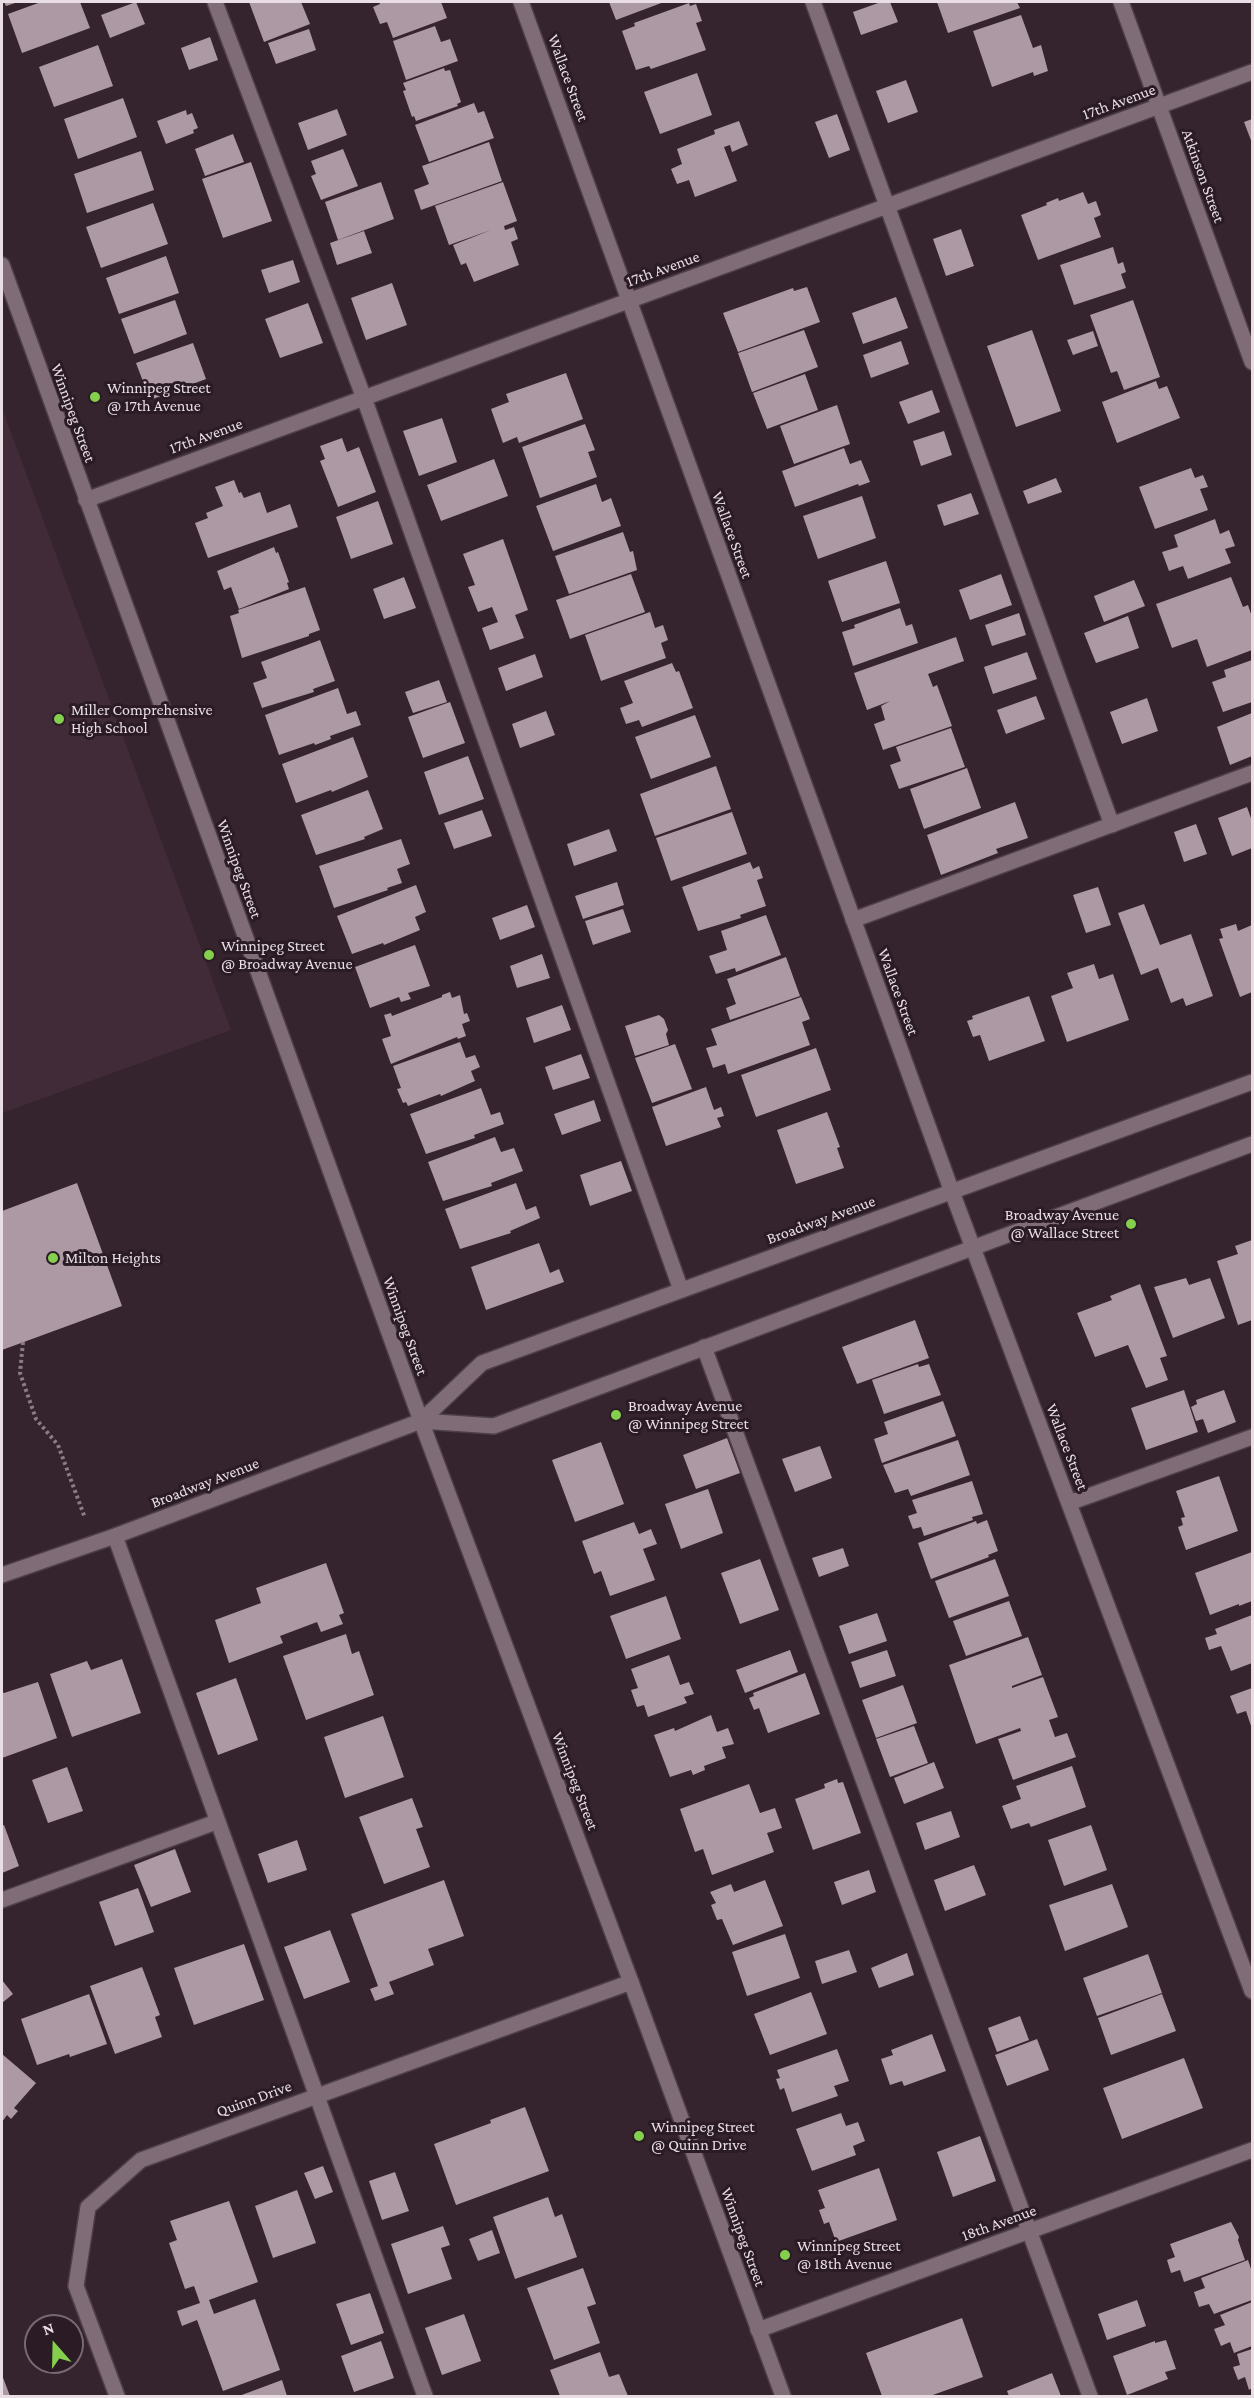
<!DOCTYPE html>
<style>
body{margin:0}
#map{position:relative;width:1254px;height:2398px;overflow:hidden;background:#35242d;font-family:"Crimson Pro",serif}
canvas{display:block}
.frame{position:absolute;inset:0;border:3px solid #e9dee4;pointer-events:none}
.north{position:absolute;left:24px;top:2314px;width:60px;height:60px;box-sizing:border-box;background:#2a1b24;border:2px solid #766971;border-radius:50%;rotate:340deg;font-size:16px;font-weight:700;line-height:24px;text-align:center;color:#e9dee4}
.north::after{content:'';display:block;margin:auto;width:21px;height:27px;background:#84d04e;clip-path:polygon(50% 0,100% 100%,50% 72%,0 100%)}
</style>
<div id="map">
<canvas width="1254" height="2398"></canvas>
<div class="frame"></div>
<div class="north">N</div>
</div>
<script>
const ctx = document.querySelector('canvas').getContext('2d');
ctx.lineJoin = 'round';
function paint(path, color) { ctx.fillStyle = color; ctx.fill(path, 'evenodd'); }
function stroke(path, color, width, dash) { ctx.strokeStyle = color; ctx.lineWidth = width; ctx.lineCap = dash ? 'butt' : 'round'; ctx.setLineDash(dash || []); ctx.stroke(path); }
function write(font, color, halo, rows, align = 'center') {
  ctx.font = font + ' "Crimson Pro",serif'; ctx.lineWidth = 6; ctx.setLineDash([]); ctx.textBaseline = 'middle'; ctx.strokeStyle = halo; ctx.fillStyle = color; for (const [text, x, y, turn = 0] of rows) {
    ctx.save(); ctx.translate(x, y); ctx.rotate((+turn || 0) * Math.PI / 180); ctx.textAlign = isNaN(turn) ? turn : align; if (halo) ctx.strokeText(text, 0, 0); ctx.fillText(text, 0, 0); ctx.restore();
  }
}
paint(new Path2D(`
 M2 408 231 1030 2 1113Z`), '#422b38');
paint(new Path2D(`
 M4 2H18L6 6Z
 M41 2H80L90 28 22 53 8 14Z
 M136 2 145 24 110 38 101 15Z
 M249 2H301L310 24 264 42Z
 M379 2H441L447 18 393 38 387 22 380 24 373 7 380 4Z
 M609 2H664L616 20Z
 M881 2H890L898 22 861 35 853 12Z
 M937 2H1017L1020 8 948 33Z
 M689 3 690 6 696 4 702 21 696 23 706 50 651 69 649 66 636 70 622 31 635 26 634 23Z
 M1021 15 1033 48 1041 45 1048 71 1034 76 1033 72 992 87 973 31Z
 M435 26 441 42 450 39 458 61 406 80 393 41Z
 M309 29 316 50 276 64 268 43Z
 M210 37 218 60 189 70 181 48Z
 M98 45 113 86 54 107 39 67Z
 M444 68 445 71 450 70 461 102 457 104 458 106 416 121 414 116 412 117 403 91 406 90 403 83Z
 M697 73 712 115 660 134 644 92Z
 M906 80 918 112 888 123 876 91Z
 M123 98 137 137 78 159 64 119Z
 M474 103 478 113 484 111 494 138 429 162 415 125Z
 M337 109 347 135 308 150 298 123Z
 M186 110 187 115 192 113 198 128 193 130 194 133 166 144 157 121Z
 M837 114 850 150 829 158 815 122Z
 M1252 119V143L1244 122Z
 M739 121 748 145 732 152 730 145 724 147 737 181 695 197 689 180 677 184 671 169 682 164 677 149 715 134 714 130Z
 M233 134 244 162 205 176 195 149Z
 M489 142 502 181 421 210 414 190 429 184 422 166Z
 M343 149 358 186 321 200 311 176 316 174 311 161Z
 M141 151 154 190 87 213 74 174Z
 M251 162 272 221 223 238 202 179Z
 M381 182 394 219 338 240 325 202Z
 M503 182 517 221 504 226 505 230 514 227 518 239 511 242 519 265 474 282 466 263 461 265 453 245 491 230 449 245 435 206Z
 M1083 192 1088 204 1096 201 1101 215 1094 218 1101 237 1038 260 1021 215 1047 205 1046 203 1058 198 1059 201Z
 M153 203 168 244 101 268 86 227Z
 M961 229 974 266 946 276 933 239Z
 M364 231 372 253 337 265 330 243Z
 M1113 247 1118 264 1123 262 1126 272 1121 274 1126 288 1074 305 1060 265Z
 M166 256 179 293 119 314 106 278Z
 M293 260 300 282 269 293 261 270Z
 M392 283 407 325 366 340 351 298Z
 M807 287 820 322 738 352 723 313 793 288 794 291Z
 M896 297 908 328 863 344 852 313Z
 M175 300 187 334 134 354 121 319Z
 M1133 300 1160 377 1124 390 1117 371 1111 373 1090 315Z
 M308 303 323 343 280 358 265 319Z
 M804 330 818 367 752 392 738 353Z
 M1032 330 1061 411 1016 427 987 346Z
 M1093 331 1098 346 1073 355 1067 340Z
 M901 341 909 364 871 378 863 355Z
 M193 343 206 379 150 400 136 363Z
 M566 373 583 419 519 443 517 437 503 443 491 409 509 402 506 394Z
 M805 374 818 410 767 429 753 393Z
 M1156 381 1159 389 1167 386 1180 418 1117 443 1102 402Z
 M932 390 940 412 908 424 899 402Z
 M837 405 850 444 794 464 780 426Z
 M442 418 457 462 419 476 403 431Z
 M585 424 595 450 588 452 597 477 540 498 522 447Z
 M944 431 952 455 921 466 913 441Z
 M342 438 347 452 359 447 376 492 338 507 320 461 325 459 320 446Z
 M844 448 850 464 861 460 870 482 859 486 858 484 795 507 782 471Z
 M494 459 508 496 441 521 427 485Z
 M1191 468 1195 478 1203 475 1208 487 1200 489 1208 510 1155 529 1139 487Z
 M1056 478 1062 492 1028 504 1023 491Z
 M234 480 239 493 241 492 244 498 260 492 267 513 290 504 298 527 208 558 195 523 208 518 206 513 223 506 215 487Z
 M596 484 602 502 611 498 621 526 553 551 536 506Z
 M971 493 979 514 944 526 937 505Z
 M862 496 876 538 818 559 803 516Z
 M378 501 393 544 351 559 336 517Z
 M1215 519 1220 534 1229 530 1235 546 1225 549 1231 563 1188 579 1183 566 1169 571 1162 552 1178 547 1174 535Z
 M623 532 630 552 633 551 637 570 569 594 555 556Z
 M503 539 528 610 515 615 524 638 490 650 482 628 498 622 492 607 478 612 468 587 475 585 463 554Z
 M274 547 276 553 278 552 289 582 287 583 289 589 239 609 231 587 224 590 217 571Z
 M886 561 900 603 842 622 828 581Z
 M631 574 645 612 570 639 556 600Z
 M1001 574 1012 605 970 620 959 590Z
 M404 577 416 608 384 619 373 589Z
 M1231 577 1243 607 1248 605 1252 617V650L1207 667 1197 639 1172 648 1156 604Z
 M1134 580 1145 606 1104 622 1094 596Z
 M305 587 320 630 309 634V636L242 658 230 616 239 613 238 610Z
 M900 608 906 626 912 624 918 643 853 666 842 632 855 628 854 625Z
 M650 612 655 628 663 625 668 640 661 643 666 658 601 681 585 635Z
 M1019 613 1026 635 992 646 985 625Z
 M1128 616 1139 648 1096 663 1084 633Z
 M956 637 964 661 928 674 933 687 937 685 952 726 883 750 874 724 885 720 881 706 890 701 867 710 854 673Z
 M320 640 335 681 313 689 314 692 262 708 253 683 267 678 261 662Z
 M1027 652 1037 679 993 694 984 667Z
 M535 654 543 677 506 691 498 668Z
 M1252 660V702L1223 712 1212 682 1226 677 1224 670Z
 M672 663 676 672 679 671 693 708 642 727 639 720 626 724 620 708 633 703 624 681Z
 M439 680 447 702 413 713 405 692Z
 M338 688 347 714 356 711 361 725 330 736 331 739 315 745 314 743 279 755 265 715Z
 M1036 696 1045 719 1006 734 997 710Z
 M1147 698 1158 731 1122 744 1110 712Z
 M450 702 465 743 423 758 408 717Z
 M546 711 555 735 520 748 512 724Z
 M1252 713V756L1230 765 1217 727Z
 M695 715 711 757 651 779 635 737Z
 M951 728 965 767 899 789 890 765 901 761 896 747Z
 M353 737 368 777 332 792 331 790 296 803 282 764Z
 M468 756 484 799 439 815 424 772Z
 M716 766 731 809 655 836 640 794Z
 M967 768 981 808 924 829 910 789Z
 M368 790 383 829 364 837 365 839 316 855 301 815Z
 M1015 802 1028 838 996 849 998 853 941 875 927 835Z
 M1247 807 1252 821V848L1232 856 1218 818Z
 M482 810 492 836 454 849 444 823Z
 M732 812 747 854 671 881 656 838Z
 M1196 824 1207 854 1184 862 1174 832Z
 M609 829 617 851 574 866 567 844Z
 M401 839 410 864 397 869 402 883 387 888 388 890 334 908 319 866Z
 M750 862 753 869 759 866 763 878 757 880 766 906 740 915 741 918 698 931 682 887Z
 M617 882 624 905 583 919 575 896Z
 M416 885 426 912 415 917 420 930 384 945 383 943 352 954 337 916Z
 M1098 887 1111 925 1086 933 1073 895Z
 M1144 904 1160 945 1191 934 1213 996 1186 1006 1183 998 1171 1003 1158 968 1141 975 1118 913Z
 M527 905 535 927 500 940 492 918Z
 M623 909 631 932 593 945 585 921Z
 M766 915 781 955 736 972 735 968 716 974 709 956 727 950 721 931Z
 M1236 924 1238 931 1252 925V992L1240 997 1219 939 1223 938 1220 929Z
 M415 945 430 986 408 993 411 999 401 1002 399 997 370 1008 355 967Z
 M542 954 550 978 517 988 510 966Z
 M786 957 800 996 730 1020 726 1008 736 1004 727 979Z
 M1094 964 1099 979 1113 974 1129 1020 1067 1042 1051 996 1073 988 1067 973Z
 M450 992 452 998 460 995 464 1014 467 1013 470 1021 462 1024 466 1036 458 1039 457 1037 391 1064 382 1039 391 1036 384 1015 391 1013 392 1016 442 997V995Z
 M1029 996 1045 1041 989 1061 980 1035 973 1037 967 1021 973 1019 972 1016Z
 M801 997 810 1019 802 1022 810 1045 728 1074 725 1064 713 1068 706 1048 717 1045 711 1029Z
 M562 1005 571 1030 534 1043 526 1018Z
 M659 1015 664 1019 668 1030 666 1034 669 1045 635 1056 625 1026Z
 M460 1042 466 1058 475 1055 480 1067 471 1071 475 1081 441 1096 440 1094 408 1106 406 1102 403 1103 397 1089 401 1088 393 1066Z
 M675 1044 692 1089 652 1103 635 1058Z
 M816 1048 831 1090 756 1117 741 1075Z
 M581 1054 590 1078 553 1090 545 1067Z
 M706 1087 714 1110 721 1107 724 1116 717 1118 721 1127 666 1146 652 1107Z
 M481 1088 491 1115 500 1112 504 1124 474 1135 475 1138 426 1154 410 1114Z
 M594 1100 601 1121 562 1135 554 1114Z
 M827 1112 840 1147 837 1148 844 1168 796 1184 777 1130Z
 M495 1137 501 1152 514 1148 523 1171 491 1183 492 1186 443 1201 428 1162Z
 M621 1161 632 1191 590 1206 580 1175Z
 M77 1183 122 1306 2 1350V1211Z
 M516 1183 526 1210 536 1206 540 1218 510 1231 511 1233 460 1249 445 1209Z
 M1252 1240V1320L1238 1325 1217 1261 1238 1254 1235 1246Z
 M539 1243 550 1273 559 1269 564 1282 486 1310 471 1267Z
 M1186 1278 1189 1285 1210 1278 1225 1318 1173 1338 1154 1287Z
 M1140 1284 1167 1356 1160 1358 1168 1380 1146 1388 1128 1345 1095 1357 1077 1313 1112 1300 1110 1296Z
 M915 1320 929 1358 857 1384 842 1347Z
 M918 1364 919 1367 929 1364 941 1395 884 1414 872 1380Z
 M1184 1390 1198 1432 1146 1450 1131 1408Z
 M1224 1390 1236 1422 1208 1433 1203 1419 1196 1421 1191 1407 1197 1404 1196 1400Z
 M943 1401 956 1436 882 1463 874 1439 888 1434 884 1422Z
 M727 1438 740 1473 696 1489 683 1455Z
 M958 1440 970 1475 911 1496 908 1489 895 1493 883 1465Z
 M601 1442 624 1504 575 1522 552 1460Z
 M820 1446 832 1478 795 1492 782 1459Z
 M1219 1476 1238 1531 1186 1550 1178 1527 1183 1525 1181 1518 1185 1517 1176 1491Z
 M972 1481 983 1514 972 1517 973 1520 924 1536 921 1527 913 1529 908 1516 917 1513 912 1500Z
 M708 1489 723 1533 681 1549 665 1504Z
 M987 1520 998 1551 988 1555 989 1557 931 1579 918 1543 976 1521 977 1524Z
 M634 1522 639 1534 651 1529 657 1544 643 1549 655 1580 610 1596 601 1571 594 1574 582 1541Z
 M843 1548 849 1566 819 1577 812 1558Z
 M1252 1552V1601L1239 1606V1604L1210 1615 1195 1573Z
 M760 1559 779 1610 740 1624 721 1573Z
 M995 1559 1009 1596 949 1618 935 1581Z
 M326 1563 344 1613 339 1615 343 1624 321 1632 317 1622 280 1636 283 1643 229 1663 215 1620 261 1603 256 1588Z
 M666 1596 681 1639 626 1659 610 1616Z
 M1009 1601 1022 1636 966 1656 953 1621Z
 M877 1613 887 1641 849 1654 839 1626Z
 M1252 1615V1663L1231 1671 1221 1646 1209 1650 1205 1638 1217 1634 1215 1629Z
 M346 1634 352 1654 359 1651 374 1695 306 1720 283 1656Z
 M1028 1637 1042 1675 1012 1686V1688L1043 1677 1058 1717 1049 1720 1055 1737 1067 1733 1076 1757 1013 1780 998 1739 1021 1731 1020 1728 976 1744 949 1665Z
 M790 1650 798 1672 745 1693 736 1670Z
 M887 1650 896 1676 860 1688 851 1662Z
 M669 1655 680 1685 689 1682 694 1694 684 1697 687 1703 648 1717 644 1705 637 1707 631 1690 638 1688 631 1669Z
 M122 1659 141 1713 72 1737 50 1674 87 1661 91 1670Z
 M805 1673 820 1714 768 1733 759 1708 754 1710 749 1698 754 1696 753 1693Z
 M236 1678 258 1740 218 1755 196 1693Z
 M38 1682 57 1738 2 1758V1692L4 1693Z
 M903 1685 917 1723 876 1738 862 1700Z
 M1252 1688V1729L1246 1711 1237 1714 1230 1696Z
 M711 1715 717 1732 728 1728 734 1744 722 1747 726 1758 704 1766 705 1770 693 1775 691 1770 670 1777 654 1735 674 1728 675 1731Z
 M383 1716 404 1777 345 1798 324 1737Z
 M914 1726 928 1763 890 1777 876 1739Z
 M934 1762 944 1788 904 1804 894 1778Z
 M1072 1766 1086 1807 1031 1827 1029 1823 1011 1829 1002 1806 1021 1799 1016 1786Z
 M67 1767 83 1811 48 1823 32 1780Z
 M837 1779 838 1783 843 1782 861 1833 813 1850 795 1799 825 1788 824 1784Z
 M749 1784 760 1813 775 1808 782 1828 767 1833 774 1852 712 1875 703 1849 695 1852 680 1809Z
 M412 1798 423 1827 416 1829 430 1867 384 1884 359 1817Z
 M951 1811 960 1837 925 1850 916 1823Z
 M4 1825 19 1866 2 1873V1826Z
 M1091 1825 1107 1870 1064 1886 1048 1840Z
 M297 1840 307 1870 268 1883 258 1854Z
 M175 1849 191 1892 151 1907 134 1865Z
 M974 1865 986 1895 945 1911 934 1880Z
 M869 1870 876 1892 842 1905 834 1882Z
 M444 1880 464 1936 428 1949 434 1965 389 1982 394 1994 375 2001 370 1989 378 1986 351 1914Z
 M765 1880 783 1926 733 1945 722 1919 717 1920 711 1905 716 1903 710 1892 731 1884 734 1892Z
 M1112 1884 1128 1927 1065 1951 1049 1905Z
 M138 1888 154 1932 115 1946 99 1902Z
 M330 1930 350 1982 304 1999 284 1947Z
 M785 1934 800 1978 747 1996 732 1952Z
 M244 1944 264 2000 194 2025 174 1968Z
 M849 1950 857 1972 822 1984 815 1961Z
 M907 1953 914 1975 879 1988 871 1968Z
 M1148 1954 1162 1993 1097 2016 1083 1978Z
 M142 1967 160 2015 155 2017 162 2037 115 2054 90 1986Z
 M2 1980 13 1994 2 2003Z
 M811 1992 827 2034 770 2055 754 2014Z
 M89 1994 107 2044 70 2057 69 2054 37 2065 21 2019Z
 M1162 1994 1176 2031 1111 2055 1098 2018Z
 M1020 2016 1029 2040 997 2052 988 2028Z
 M932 2034 946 2071 904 2086 902 2081 890 2085 881 2059 893 2055 891 2050Z
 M1037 2039 1049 2070 1007 2086 995 2055Z
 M837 2049 849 2081 834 2086 838 2096 792 2112 784 2088 780 2090 776 2079 780 2078 777 2070Z
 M2 2054 36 2083 14 2108 18 2111 11 2119 7 2115 2 2122Z
 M1184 2058 1203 2108 1122 2139 1103 2088Z
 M525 2107 549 2171 456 2205 434 2144 491 2123 490 2120Z
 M841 2113 846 2126 858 2122 865 2141 853 2146 856 2155 812 2171 796 2129Z
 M980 2136 996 2181 953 2197 937 2152Z
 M323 2166 333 2192 315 2199 304 2173Z
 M879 2168 897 2220 836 2242 829 2222 824 2224 819 2210 825 2208 818 2190Z
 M395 2172 409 2211 382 2220 369 2181Z
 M297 2190 316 2243 273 2258 255 2206Z
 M548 2197 555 2217 562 2214 577 2257 515 2279 493 2217Z
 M229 2201 258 2282 209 2300 214 2314 255 2299 280 2370 223 2391 197 2320 182 2326 177 2311 200 2303 194 2286 185 2289 169 2243 177 2240 170 2221Z
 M1231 2222 1239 2237 1238 2240 1245 2260 1184 2282 1180 2270 1171 2273 1167 2260 1175 2257 1170 2244Z
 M443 2226 450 2245 441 2248 452 2279 408 2294 391 2244Z
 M492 2230 500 2253 478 2261 469 2239Z
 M1248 2260 1252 2272V2300L1214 2314 1209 2304 1199 2307 1194 2292 1205 2288 1201 2278Z
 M583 2268 596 2304 587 2307 600 2343 554 2360 527 2288Z
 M370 2293 384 2333 351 2345 336 2304Z
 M1137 2300 1146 2326 1107 2340 1098 2314Z
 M1252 2302V2346L1234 2353 1230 2342 1221 2346 1214 2329 1225 2325 1220 2315Z
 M464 2314 481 2361 442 2375 425 2328Z
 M962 2318 983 2377 930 2396H882L866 2353Z
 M1166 2340 1176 2369 1165 2372 1168 2379 1127 2395 1113 2356 1155 2341V2343Z
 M381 2341 394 2378 354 2392 341 2356Z
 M1252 2349V2388L1249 2390 1245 2377 1238 2380 1233 2367 1240 2365 1237 2354Z
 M600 2352 609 2377 619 2374 628 2396H560L550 2370Z
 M1052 2373 1061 2396H1009L1007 2391Z
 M2 2375 10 2396H2Z
 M282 2380 287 2396H239Z`), '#ad99a4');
const lane = new Path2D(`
 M215 2 364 398 681 1290
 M813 2 1112 825
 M853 920 1252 773
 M704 1347 1090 2396
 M1069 1503 1252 1437
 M115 1536 425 2396
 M2 1900 216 1822`);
const street = new Path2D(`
 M521 2 952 1192 1252 1991
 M1121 2 1252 362
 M86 500 1252 72
 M758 2330 1252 2150
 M117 2396 76 2286 88 2207 141 2160 631 1982`);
const secondary = new Path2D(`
 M2 265 421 1421 631 1982 783 2396
 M421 1421 494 1426 1252 1144
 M2 1575 115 1536 421 1421 482 1363 1252 1082`);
stroke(lane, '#4d3f47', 18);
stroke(street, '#4d3f47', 18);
stroke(secondary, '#4d3f47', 18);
stroke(new Path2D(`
 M23 1342 20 1373 36 1419 58 1445 85 1518`), '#8a7c83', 4, [3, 3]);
stroke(lane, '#806c77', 15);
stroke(street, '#806c77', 15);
stroke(secondary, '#806c77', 15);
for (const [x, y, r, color] of [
 [95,397,6,"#84d04e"],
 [59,719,6,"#84d04e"],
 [209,955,6,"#84d04e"],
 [1131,1224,6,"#84d04e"],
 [53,1258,6,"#84d04e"],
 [616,1415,6,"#84d04e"],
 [639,2136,6,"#84d04e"],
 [785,2255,6,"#84d04e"]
]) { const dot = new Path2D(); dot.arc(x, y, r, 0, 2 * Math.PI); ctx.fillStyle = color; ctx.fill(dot); stroke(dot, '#2a1b24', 2); }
write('16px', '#e9dee4', '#2a1b24', [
 ["Wallace Street",568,78,70],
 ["17th Avenue",1119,102,-20],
 ["Atkinson Street",1203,176,70],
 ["17th Avenue",663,269,-20],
 ["Winnipeg Street",73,413,70],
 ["17th Avenue",206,436,-20],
 ["Wallace Street",732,535,70],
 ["Winnipeg Street",239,869,70],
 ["Wallace Street",898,992,70],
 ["Broadway Avenue",821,1220,-20],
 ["Winnipeg Street",405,1326,70],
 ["Wallace Street",1067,1447,69],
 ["Broadway Avenue",205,1483,-21],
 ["Winnipeg Street",575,1781,69],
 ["Quinn Drive",254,2099,-20],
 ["18th Avenue",999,2223,-20],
 ["Winnipeg Street",743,2237,70]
]);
write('16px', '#e9dee4', '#2a1b24', [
 ["Winnipeg Street",107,388],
 ["@ 17th Avenue",107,406],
 ["Miller Comprehensive",71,710],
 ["High School",71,728],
 ["Winnipeg Street",221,946],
 ["@ Broadway Avenue",221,964],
 ["Broadway Avenue",1119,1215,"right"],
 ["@ Wallace Street",1119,1233,"right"],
 ["Milton Heights",65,1258],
 ["Broadway Avenue",628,1406],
 ["@ Winnipeg Street",628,1424],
 ["Winnipeg Street",651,2127],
 ["@ Quinn Drive",651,2145],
 ["Winnipeg Street",797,2246],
 ["@ 18th Avenue",797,2264]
], 'left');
</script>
